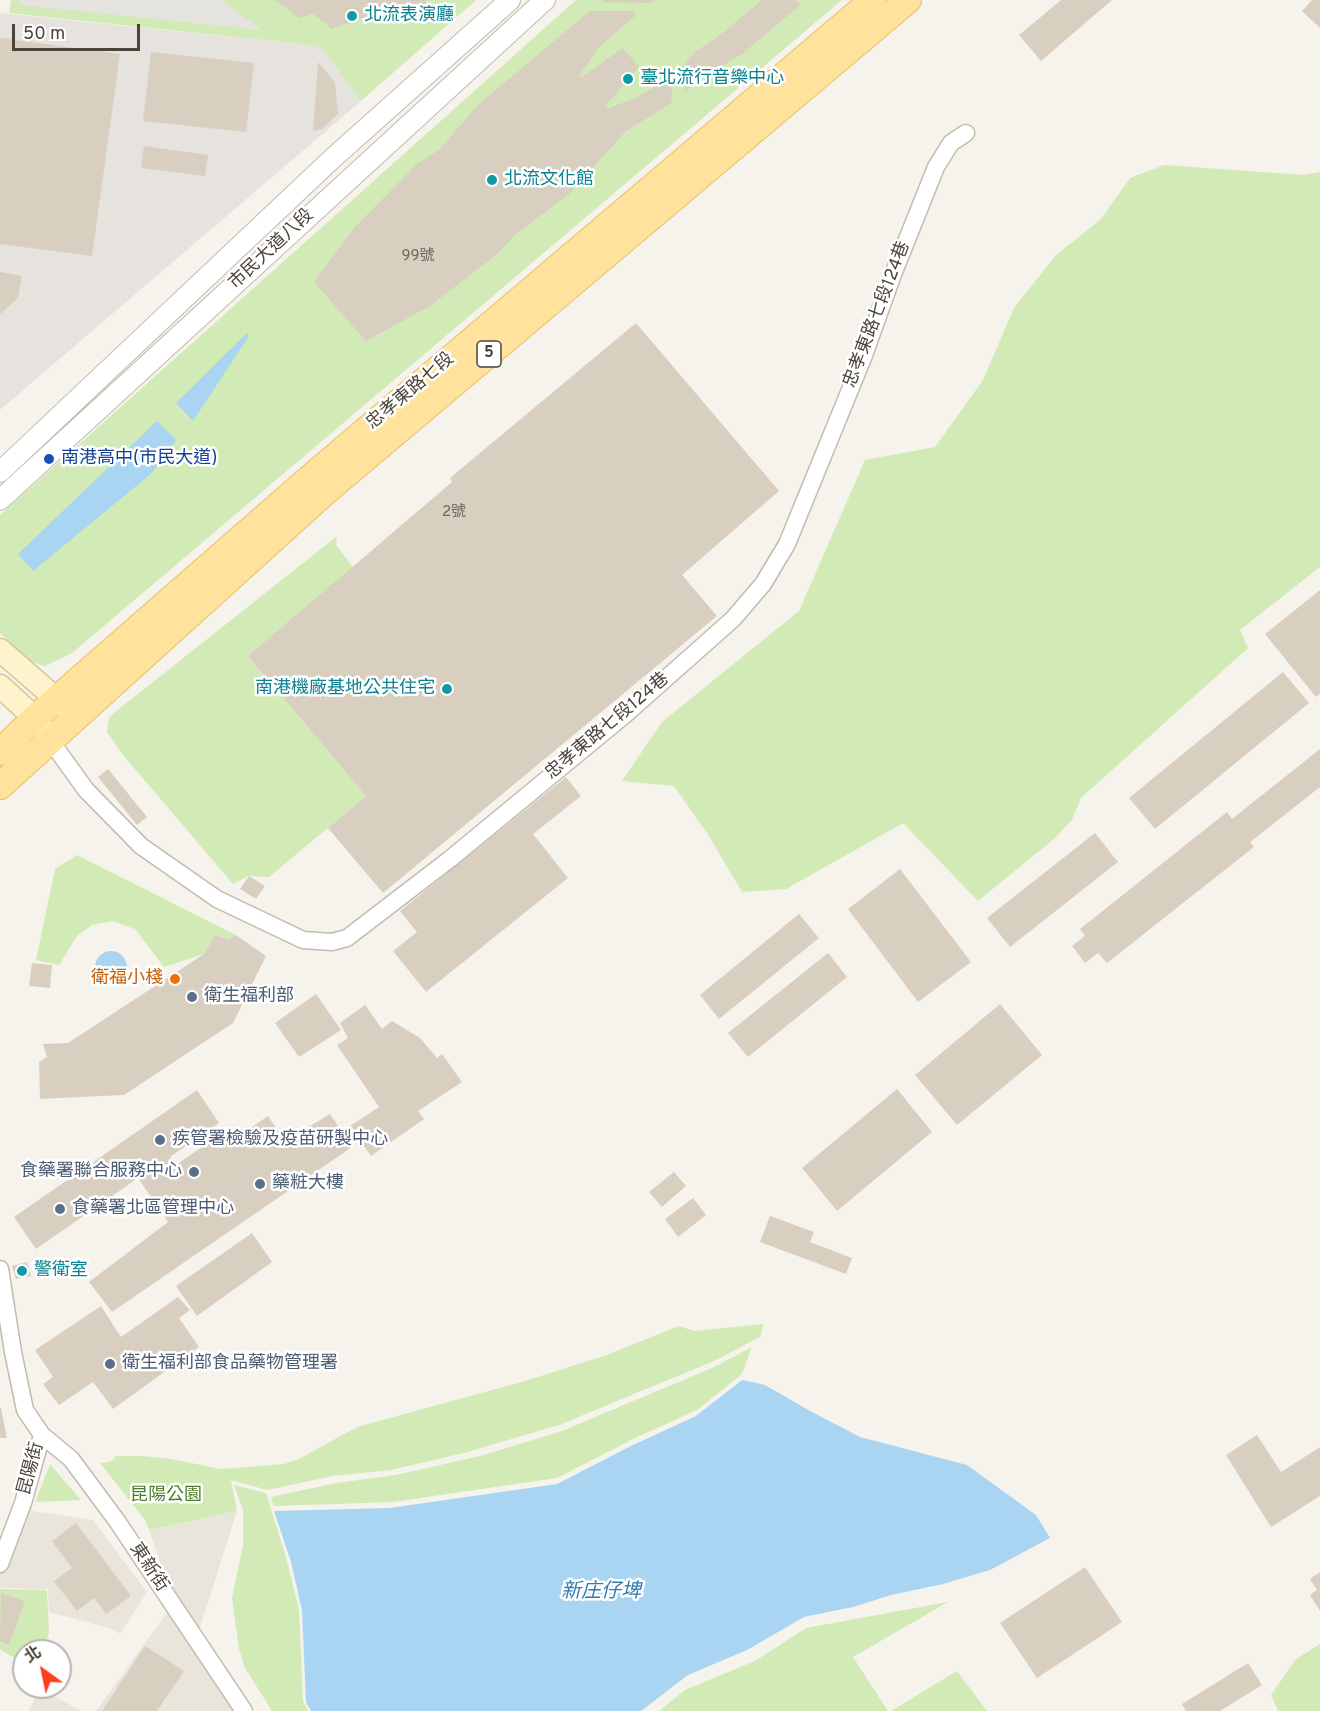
<!DOCTYPE html>
<meta charset="utf-8">
<style>
body{margin:0}
#map{position:relative;width:1320px;height:1711px;overflow:hidden;background:#f6f3ec;font-family:Overpass,"Noto Sans TC",sans-serif}
canvas{display:block}
.north{position:absolute;left:12px;top:1639px;width:60px;height:60px;box-sizing:border-box;background:#fff;border:2px solid #b7b4b0;border-radius:50%;rotate:327deg;font-size:16px;font-weight:700;line-height:24px;text-align:center;color:#4b4439}
.north::after{content:'';display:block;margin:auto;width:21px;height:27px;background:#fc3f1d;clip-path:polygon(50% 0,100% 100%,50% 72%,0 100%)}
.scale{position:absolute;left:12px;top:24px;width:128px;height:27px;box-sizing:border-box;border:3px solid #4b4439;border-top:0;padding-left:8px;font-size:18px;line-height:21px;white-space:nowrap;color:#4b4439;-webkit-text-stroke:4px #fff;paint-order:stroke}
</style>
<div id="map">
<canvas width="1320" height="1711"></canvas>
<div class="north">北</div>
<div class="scale">50 m</div>
</div>
<script>
const ctx = document.querySelector('canvas').getContext('2d');
ctx.lineJoin = 'round';
function paint(path, color) { ctx.fillStyle = color; ctx.fill(path, 'evenodd'); }
function stroke(path, color, width, dash) { ctx.strokeStyle = color; ctx.lineWidth = width; ctx.lineCap = dash ? 'butt' : 'round'; ctx.setLineDash(dash || []); ctx.stroke(path); }
function write(font, color, halo, rows, align = 'center') {
  ctx.font = font + ' Overpass,"Noto Sans TC",sans-serif'; ctx.lineWidth = 5; ctx.setLineDash([]); ctx.textBaseline = 'middle'; ctx.strokeStyle = halo; ctx.fillStyle = color; for (const [text, x, y, turn = 0] of rows) {
    ctx.save(); ctx.translate(x, y); ctx.rotate((+turn || 0) * Math.PI / 180); ctx.textAlign = isNaN(turn) ? turn : align; if (halo) ctx.strokeText(text, 0, 0); ctx.fillText(text, 0, 0); ctx.restore();
  }
}
paint(new Path2D(`
 M19 1509 93 1520 147 1592 120 1634 113 1629 49 1612 48 1589 0 1588V1573Z
 M237 1511 193 1650 233 1711H96L174 1603 149 1530Z
 M40 1688 81 1711H29Z`), '#eae5da');
paint(new Path2D(`
 M0 13 320 46 361 101 0 410Z`), '#e6e2dd');
paint(new Path2D(`
 M11 0H476L361 101 320 46 9 13Z
 M576 0H842L72 653 45 666 29 661 0 633V515Z
 M1164 165 1304 175 1320 172V567L1240 630 1248 648 1081 798 1072 820 1055 838 978 901 903 823 786 889 742 892 707 833 674 786 622 781 662 722 799 611 865 460 935 447 983 380 1014 308 1056 255 1101 219 1130 178Z
 M337 536 336 545 355 570 248 656 366 796 269 877 248 876 233 884 123 755 107 732 109 717Z
 M77 855 236 935 228 940 215 935 204 954 164 967 135 929 112 921 92 925 77 936 59 965 36 960 55 869Z
 M764 1324 760 1337 714 1361 559 1425 464 1453 391 1470 333 1476 267 1490 231 1480 237 1511 149 1530 145 1520 100 1463 112 1461 116 1456H143L172 1459 220 1469 284 1464 299 1459 357 1427 525 1381 604 1356 679 1326 694 1331Z
 M752 1347 742 1374 697 1410 635 1438 557 1478 393 1502 274 1506 271 1497 336 1483 396 1475 480 1456 562 1431 712 1368Z
 M50 1464 81 1500 35 1502Z
 M234 1485 266 1493 285 1554 299 1609 303 1701 308 1711H272L245 1668 239 1649 232 1598 243 1545V1510Z
 M0 1589 47 1590 49 1633 43 1651H24V1664L0 1649Z
 M948 1602 853 1657 888 1711H659L685 1690 755 1661 806 1628Z
 M1320 1644V1711H1278L1271 1695 1296 1659Z
 M957 1671 987 1711H891Z`), '#d2eab5');
paint(new Path2D(`
 M21 0H222L262 30 20 5Z`), '#e5e3e0');
paint(new Path2D(`
 M247 333 249 336 193 421 176 403Z
 M157 421 176 440 152 473 33 571 18 554Z
 M95 967a16 16 0 1 1 32 0a16 16 0 1 1-32 0Z
 M742 1380 765 1385 812 1412 860 1437 967 1465 1036 1515 1050 1538 990 1570 943 1584 891 1595 853 1607 804 1617 747 1650 688 1675 641 1711H311L306 1702 302 1610 291 1562 274 1511 390 1508 557 1484 631 1446 696 1416Z`), '#a9d4f2');
paint(new Path2D(`
 M275 0H426L425 4 398 6 383 23 361 18 332 29 313 14 299 18Z
 M603 0H654L650 3 603 2Z
 M762 0H794L800 3 798 7 742 54 698 80 685 93 682 68 694 53 724 32Z
 M1061 0H1112L1041 61 1019 35Z
 M1312 0H1320V28L1302 11Z
 M590 11H632L636 15 598 48 579 76 582 77 623 48 639 67 607 104 606 109 636 98 654 87 675 68 671 103 625 132 569 194 516 234 496 255 430 306 366 341 314 282 355 227 416 165 440 149 478 105Z
 M0 38 120 54 92 256 0 244Z
 M151 52 254 63 246 132 143 121Z
 M318 62 335 82 338 114 322 129 313 131Z
 M144 146 208 155 205 176 141 168Z
 M0 272 22 276 18 298 0 314Z
 M636 323 779 491 682 575 717 616 383 893 328 828 366 796 248 656 452 482 450 478Z
 M1320 590V694L1316 697 1265 634Z
 M1283 672 1309 703 1155 829 1129 798Z
 M1320 749V787L1250 842 1254 847 1107 963 1098 953 1085 963 1072 946 1085 936 1080 929 1227 812 1232 819Z
 M108 769 147 817 137 825 98 777Z
 M566 777 581 796 533 834 568 878 426 992 393 951 417 932 400 911Z
 M1095 833 1118 862 1010 947 987 918Z
 M900 869 971 962 918 1002 848 909Z
 M249 876 265 886 256 899 240 889Z
 M799 914 819 938 719 1019 700 995Z
 M215 935 228 940 236 935 266 956 233 1023 124 1095 40 1099 39 1062 47 1057 43 1044 68 1043 204 954Z
 M828 953 847 977 748 1057 728 1033Z
 M32 963 52 965 50 988 29 986Z
 M316 994 341 1030 299 1057 275 1023Z
 M1000 1004 1042 1055 957 1125 915 1075Z
 M365 1005 382 1029 392 1021 420 1038 437 1058 442 1054 462 1082 418 1111 424 1119 371 1156 350 1126 379 1107 337 1045 348 1038 340 1023Z
 M897 1089 932 1132 837 1211 802 1168Z
 M197 1090 219 1123 170 1157 176 1165 225 1131 232 1141 268 1116 285 1141 330 1114 352 1147 112 1312 89 1282 168 1222 138 1178 36 1249 14 1217Z
 M674 1172 686 1186 662 1207 649 1192Z
 M693 1198 706 1215 678 1237 665 1219Z
 M770 1216 814 1232 810 1242 852 1258 846 1274 760 1242Z
 M252 1233 272 1262 197 1316 176 1286Z
 M27 1262 31 1276 16 1279 12 1266Z
 M178 1297 190 1310 179 1318 199 1347 113 1409 93 1382 59 1405 43 1384 53 1377 35 1350 101 1306 121 1337Z
 M0 1408H1L7 1438H0Z
 M1257 1435 1281 1472 1320 1447V1496L1271 1527 1226 1455Z
 M76 1523 131 1596 106 1614 94 1598 77 1611 54 1581 72 1568 52 1541Z
 M1085 1567 1122 1622 1037 1678 1000 1623Z
 M1320 1572V1611L1310 1595 1317 1590 1310 1579Z
 M1 1593 25 1601 9 1645 0 1641Z
 M145 1646 184 1671 157 1711H102Z
 M1248 1663 1262 1685 1220 1711H1186L1182 1704Z`), '#d8cfc1');
const minor = new Path2D(`
 M50 740 86 790 141 846 217 899 303 940 332 942 347 938 450 859 627 713 733 619 763 584 787 544 863 358 892 277 936 167 951 143 966 133
 M0 1269 13 1352 25 1410 42 1435 71 1459 117 1521 244 1711
 M0 1564 23 1503 42 1435`);
const tertiary = new Path2D(`
 M0 472 333 158 510 0
 M0 500 545 0`);
const secondary = new Path2D(`
 M0 650 69 710
 M0 686 35 718 44 731`);
const primary = new Path2D(`
 M0 752 35 718 311 477 873 0
 M0 786 325 492 908 0`);
stroke(minor, '#c2bbae', 19);
stroke(tertiary, '#c2bbae', 22);
stroke(secondary, '#d6c79b', 25);
stroke(primary, '#e6c16a', 28);
stroke(minor, '#fff', 16);
stroke(tertiary, '#fff', 20);
stroke(secondary, '#fff3cd', 22);
stroke(primary, '#ffe39c', 26);
for (const [x, y, r, color] of [
 [352,16,6,"#0f9aa8"],
 [628,79,6,"#0f9aa8"],
 [492,180,6,"#0f9aa8"],
 [49,459,6,"#1a4fb4"],
 [447,689,6,"#0f9aa8"],
 [175,979,6,"#e8710a"],
 [192,997,6,"#5c6f8a"],
 [160,1140,6,"#5c6f8a"],
 [194,1172,6,"#5c6f8a"],
 [260,1184,6,"#5c6f8a"],
 [60,1209,6,"#5c6f8a"],
 [22,1271,6,"#0f9aa8"],
 [110,1364,6,"#5c6f8a"]
]) { const dot = new Path2D(); dot.arc(x, y, r, 0, 2 * Math.PI); ctx.fillStyle = color; ctx.fill(dot); stroke(dot, '#fff', 2); }
write('15px', '#6e675b', null, [
 ["99號",418,257],
 ["2號",454,513]
]);
for (const [x, y, w] of [
 [489,354,24]
]) { const box = new Path2D(); box.roundRect(x - w / 2, y - 13, w, 26, 4.5); ctx.fillStyle = '#fff'; ctx.fill(box); stroke(box, '#4b4439', 1.5); }
write('bold 16px', '#4b4439', null, [
 ["5",489,354]
]);
write('18px', '#0d838f', '#fff', [
 ["北流表演廳",364,16],
 ["臺北流行音樂中心",640,79],
 ["北流文化館",504,180],
 ["南港機廠基地公共住宅",435,689,"right"],
 ["警衛室",34,1271]
], 'left');
write('18px', '#4b4439', '#fff', [
 ["市民大道八段",272,250,-43],
 ["忠孝東路七段124巷",878,315,-69],
 ["忠孝東路七段",411,392,-40],
 ["忠孝東路七段124巷",608,727,-40],
 ["昆陽街",32,1469,-75],
 ["東新街",148,1568,56]
]);
write('18px', '#164399', '#fff', [
 ["南港高中(市民大道)",61,459]
], 'left');
write('18px', '#c56008', '#fff', [
 ["衛福小棧",163,979]
], 'right');
write('18px', '#4e5e75', '#fff', [
 ["衛生福利部",204,997],
 ["疾管署檢驗及疫苗研製中心",172,1140],
 ["食藥署聯合服務中心",182,1172,"right"],
 ["藥粧大樓",272,1184],
 ["食藥署北區管理中心",72,1209],
 ["衛生福利部食品藥物管理署",122,1364]
], 'left');
write('18px', '#4a7f2a', '#fff', [
 ["昆陽公園",166,1496]
]);
write('italic 20px', '#2e7ab2', '#fff', [
 ["新庄仔埤",601,1593]
]);
</script>
